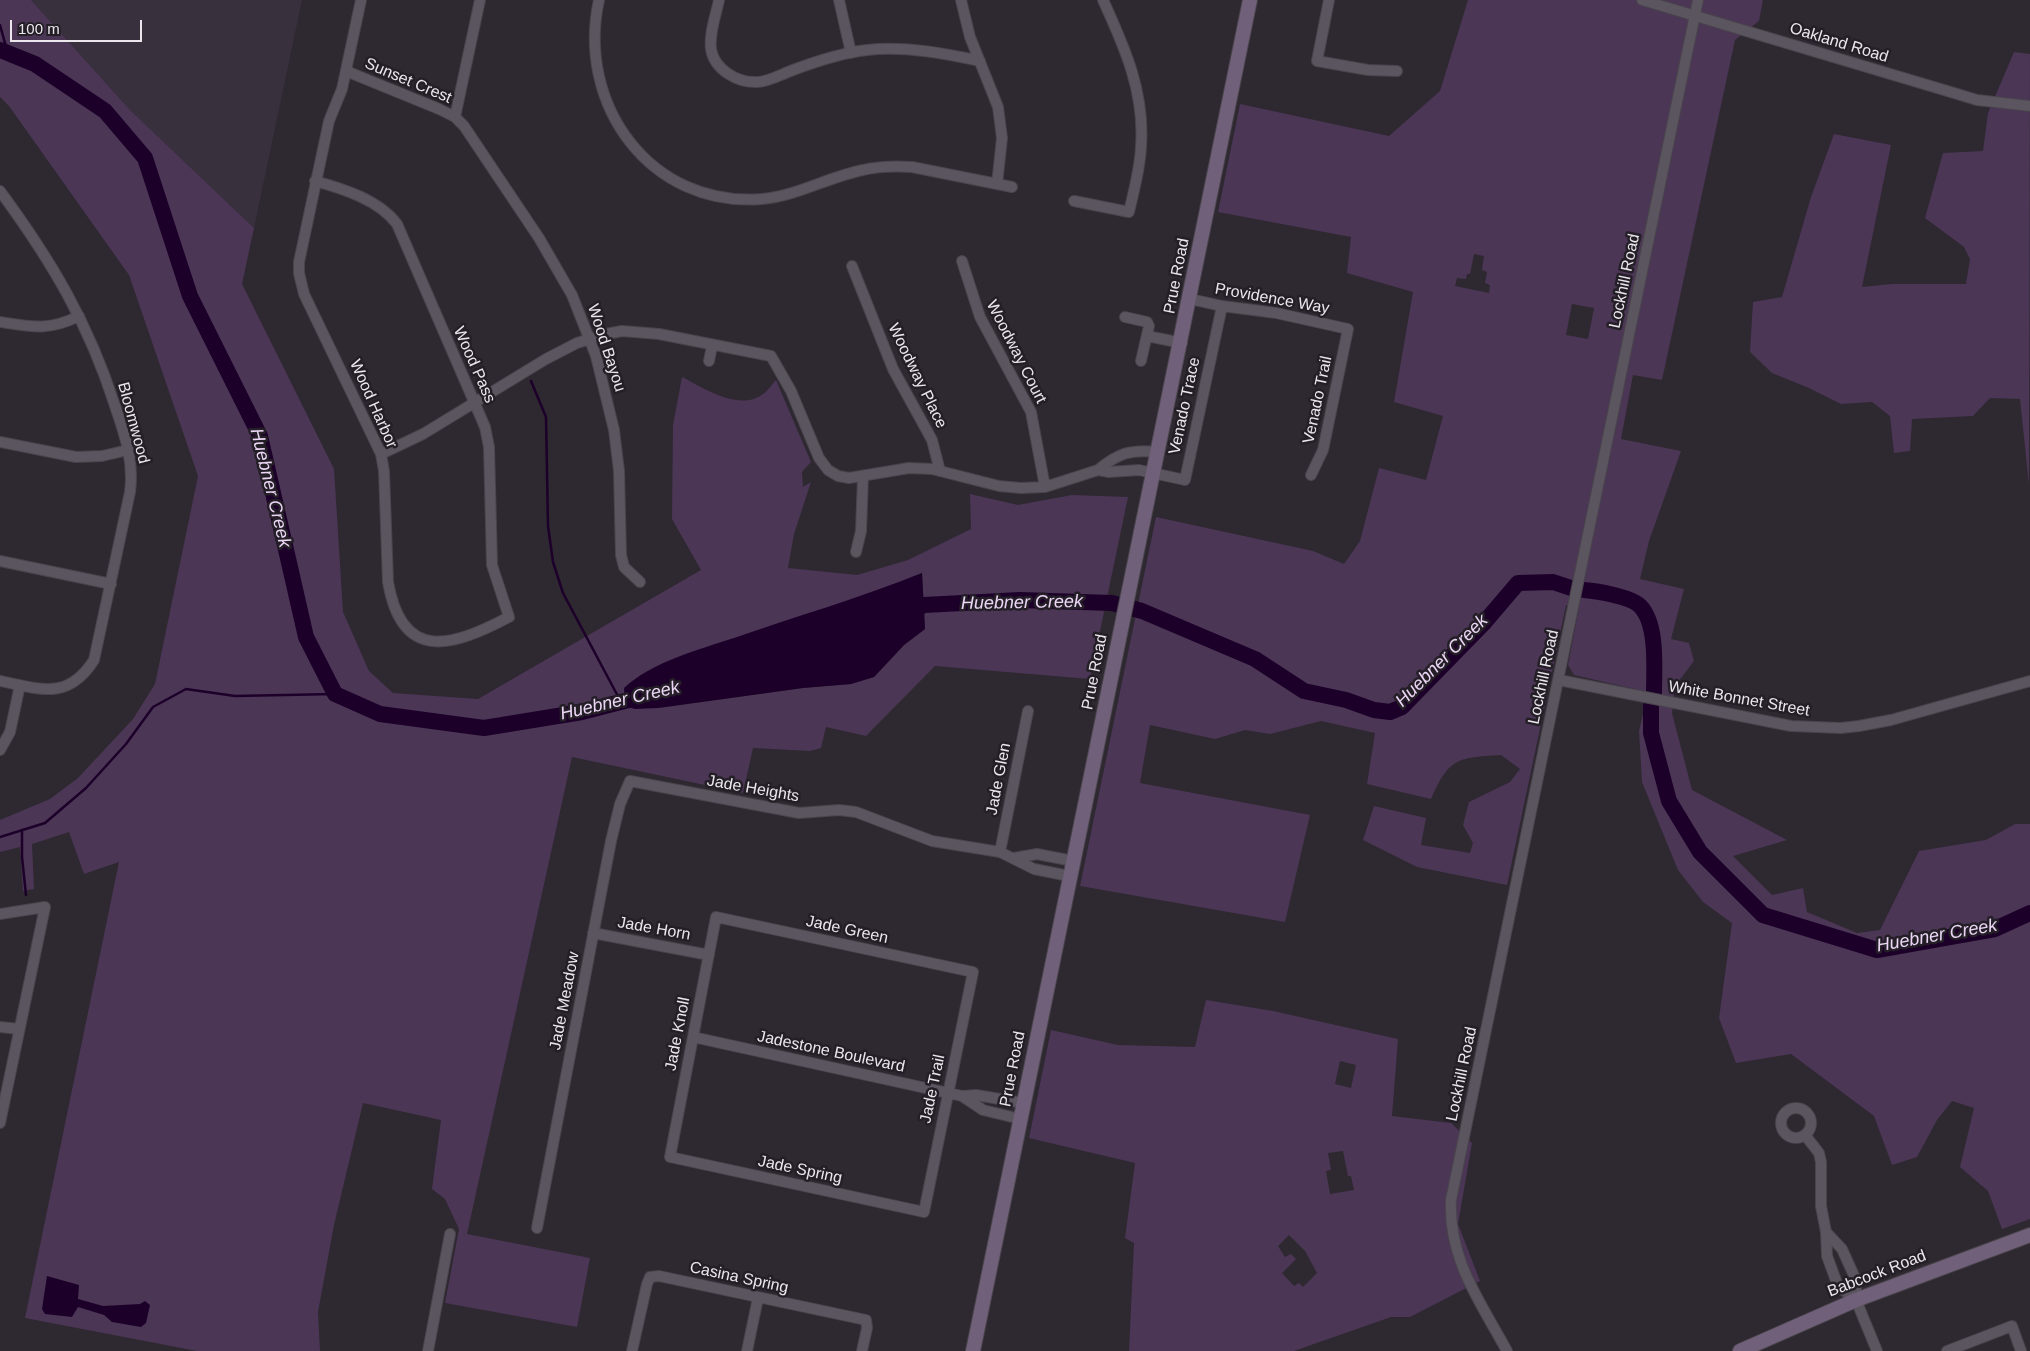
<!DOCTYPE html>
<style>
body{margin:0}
#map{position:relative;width:2030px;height:1351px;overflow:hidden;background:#2e2831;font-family:Helvetica,sans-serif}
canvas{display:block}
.scale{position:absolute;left:10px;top:20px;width:132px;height:22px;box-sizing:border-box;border:2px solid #eae6ec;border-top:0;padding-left:6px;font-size:15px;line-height:18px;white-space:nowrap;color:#eae6ec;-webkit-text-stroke:4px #241f27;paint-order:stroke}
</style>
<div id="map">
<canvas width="2030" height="1351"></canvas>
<div class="scale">100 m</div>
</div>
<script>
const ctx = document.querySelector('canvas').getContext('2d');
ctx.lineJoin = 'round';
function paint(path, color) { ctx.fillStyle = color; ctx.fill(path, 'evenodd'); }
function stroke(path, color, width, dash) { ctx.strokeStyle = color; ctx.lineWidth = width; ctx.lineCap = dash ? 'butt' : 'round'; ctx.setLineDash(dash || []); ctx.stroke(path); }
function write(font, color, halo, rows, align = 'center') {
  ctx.font = font + ' Helvetica,sans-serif'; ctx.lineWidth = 5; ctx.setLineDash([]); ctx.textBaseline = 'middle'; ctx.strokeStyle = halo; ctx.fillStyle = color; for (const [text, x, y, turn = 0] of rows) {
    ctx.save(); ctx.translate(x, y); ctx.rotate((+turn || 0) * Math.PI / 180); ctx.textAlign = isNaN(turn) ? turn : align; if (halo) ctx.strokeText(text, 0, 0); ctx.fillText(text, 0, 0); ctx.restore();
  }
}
paint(new Path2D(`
 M31 0H302L254 228 130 110Z`), '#39303e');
paint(new Path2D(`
 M0 0H31L130 110 254 228 242 284 334 469 343 612 369 671 393 693 478 699 701 570 672 519 673 425 682 377C703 388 740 412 763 394 768 391 772 384 776 380L811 462 802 472 803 487 811 482 794 534 788 568 857 575 908 560 971 529 970 494 1018 505 1072 495 1128 497 1090 679 935 666 866 736 826 727 821 748 810 751 753 748 743 793 572 757 467 1234 590 1258 577 1327 445 1303 459 1229 445 1199 432 1189 441 1120 363 1103 334 1225 318 1312 320 1351H197L25 1318 119 862 84 874 69 832 32 844 34 889 23 891 20 847 0 852V820L50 799 78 778 133 719 155 684 198 476 129 275 9 106 0 97ZM922 573 925 629 904 645 874 677 851 684 803 688 658 708 631 682 691 653 866 596Z
 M1468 0H1763L1759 21 1735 40 1662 380 1633 375 1621 439 1681 451 1649 541 1640 579 1684 589 1671 639 1689 643 1694 661 1675 686 1672 713 1692 790 1787 840 1733 856 1772 895 1803 888 1807 912 1857 933 1880 930 1919 851 1986 840 2015 824H2030V1219L2002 1229 1988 1191 1960 1167 1974 1108 1952 1101 1937 1120 1917 1157 1892 1165 1874 1116 1791 1054 1736 1063 1719 1018 1732 923 1703 902 1678 870 1642 782 1639 731 1648 692 1574 675 1568 665 1579 607 1566 605 1507 885 1417 867 1363 840 1374 806 1426 818 1421 845 1470 853 1473 843 1463 825 1469 802 1510 782 1520 769 1501 755C1457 758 1450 757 1431 799L1367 784 1375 733 1321 721 1270 734 1245 730 1215 739 1150 725 1140 783 1310 815 1285 922 1080 886 1156 517 1313 551 1344 564 1360 541 1379 468 1426 480 1443 416 1394 402 1413 292 1347 273 1351 237 1218 212 1240 104 1389 136 1440 91ZM1474 254 1484 256 1482 270 1487 272 1485 283 1490 285 1489 293 1455 286 1457 278 1466 279 1467 274H1470ZM1572 304 1594 308 1588 339 1566 335Z
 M2014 52 2030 54 2029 485 2020 399 1990 398 1973 416 1912 419 1910 451 1894 453 1890 416 1872 402 1841 404 1809 388 1772 373 1750 352 1753 302 1782 297 1811 197 1834 134 1891 145 1862 287 1892 284H1966L1970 259 1964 247 1925 218 1943 153 1983 151 1988 113Z
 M1206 1000 1273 1011 1398 1039 1392 1116 1451 1123 1472 1143 1458 1224 1480 1281 1410 1317H1391L1294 1351H1129L1134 1243 1125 1238 1135 1163 1029 1138 1051 1030 1118 1045 1195 1047ZM1340 1061 1356 1065 1351 1088 1335 1084ZM1343 1151 1348 1176H1351L1354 1190 1330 1194 1326 1171 1331 1170 1328 1153ZM1289 1235 1305 1251 1317 1273 1303 1287 1299 1283 1294 1286 1282 1273 1296 1259 1291 1254 1285 1257 1278 1246Z`), '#4b3655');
paint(new Path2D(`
 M922 573 925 629 904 645 874 677 851 684 803 688 658 708 635 709 625 706 624 688C650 663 700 649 734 638 797 616 860 598 922 573Z
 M47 1276 79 1285 78 1299 103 1306 140 1304 145 1301 150 1305 146 1323 141 1327 112 1322 104 1315 78 1307 72 1317 45 1314 42 1309Z`), '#1d002a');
stroke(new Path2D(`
 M0 25 8 54
 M531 381 546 417 548 526 553 562 563 593 621 702
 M22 830V857L26 895
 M0 837 45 823 86 788 126 744 153 707 186 689 235 696 335 694`), '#1d002a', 2.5);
stroke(new Path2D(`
 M0 50 35 64 105 111 145 158 190 296 260 436 306 637 335 694 380 714 484 728 582 712 644 696
 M1584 590C1597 591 1632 597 1640 606 1658 624 1654 669 1654 693
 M904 615 924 605 1020 600 1112 603 1142 611 1255 659 1304 691 1346 700 1374 710 1390 712 1402 707 1483 624 1518 583 1553 582 1571 588
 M1651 706V733L1669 801 1700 852 1763 915 1877 950 1995 929 2030 913`), '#1d002a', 16);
const minor = new Path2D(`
 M599 0C576 104 650 208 762 199 797 196 828 177 863 170 880 166 896 166 912 167L1012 187
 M719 0C716 15 709 33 711 49 714 69 737 83 757 82 768 82 782 74 793 70 817 61 841 53 867 50 905 46 943 53 980 61
 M839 0 851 53
 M961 0 970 37 998 107 1002 138 997 184
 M1329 0 1317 61 1368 70 1397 71
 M1642 0 1954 93 1977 100 2030 106
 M346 71 439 109 455 117 464 126 539 238 572 295 596 356 614 430 619 471 621 555 624 567 640 582
 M455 117 480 0
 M315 181C344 189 379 200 397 224L485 427 489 447 492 565 509 617C452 647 402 663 388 582L384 471 381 454 304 294 299 273V262L329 121 342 89 361 0
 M0 191C51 260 89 324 115 406 125 435 134 462 130 492L94 660C68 701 40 689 0 681
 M1074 201 1129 212C1134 190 1140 169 1141 147 1145 93 1125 48 1103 0
 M962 261 980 317 1031 412 1045 487
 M852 266 893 369 932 440 940 471
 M1190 299 1222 306 1276 313 1348 329 1323 450 1311 475
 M1125 317 1147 322 1149 326 1141 361
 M0 322C32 327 49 331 79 316
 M1147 336 1182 343
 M709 361 712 346
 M0 442 76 457 102 456 128 450
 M381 454 423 434 546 359 577 343 606 334 622 331 659 334 771 356 791 391 819 458 828 470 838 476 849 478 909 468 932 469 999 486 1021 488 1045 487 1098 470 1109 472 1139 470 1185 480 1222 306
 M1098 470C1118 453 1131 449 1158 452
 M856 552 861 531 863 476
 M0 561 111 584
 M1559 680 1791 726 1841 728 1859 726 1891 720 2030 681
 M0 750 10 732 20 685
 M1000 852 1028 711
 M1014 858 1037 854 1073 861
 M0 914 45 907 0 1123
 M716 917 973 972 924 1212 670 1157Z
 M593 933 709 955
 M0 1027 19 1029
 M693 1037 962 1096 976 1095 1024 1103
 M962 1096 983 1110 1020 1119
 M1781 1123a15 15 0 1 1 30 0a15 15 0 1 1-30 0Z
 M1805 1135 1819 1153 1821 1162V1206L1826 1232 1827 1256 1838 1286 1856 1300
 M537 1228 611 841 620 804 630 781 799 813 839 810 856 812 932 841 1000 852 1034 869 1069 876
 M1826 1232 1842 1249 1856 1280V1300L1877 1351
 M428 1351 450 1234
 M632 1351 647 1284 650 1277 659 1276 866 1320 867 1328 862 1351
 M747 1351 758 1298
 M1507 1351C1480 1301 1448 1259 1451 1200L1698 0
 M1947 1351 2012 1326 2021 1351`);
const secondary = new Path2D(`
 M973 1351 1250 0
 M1740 1351 1856 1300 2030 1235`);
stroke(minor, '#49444c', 12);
stroke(secondary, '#49444c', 16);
stroke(minor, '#5b555f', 10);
stroke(secondary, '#716079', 14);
write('16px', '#eae6ec', '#241f27', [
 ["Oakland Road",1839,43,17],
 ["Sunset Crest",408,81,23],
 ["Prue Road",1177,276,-79],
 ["Lockhill Road",1625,281,-78],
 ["Providence Way",1272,299,10],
 ["Wood Bayou",606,348,72],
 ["Woodway Court",1016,352,63],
 ["Wood Pass",474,365,66],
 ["Woodway Place",917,376,64],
 ["Venado Trail",1318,400,-78],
 ["Wood Harbor",373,404,66],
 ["Venado Trace",1185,406,-78],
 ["Bloomwood",133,423,75],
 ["Prue Road",1095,672,-79],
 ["Lockhill Road",1544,677,-78],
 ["White Bonnet Street",1739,699,10],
 ["Jade Glen",999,779,-79],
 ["Jade Heights",753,789,10],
 ["Jade Horn",654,929,10],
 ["Jade Green",847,930,12],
 ["Jade Meadow",565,1001,-79],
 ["Jade Knoll",678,1034,-79],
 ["Jadestone Boulevard",831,1052,12],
 ["Prue Road",1013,1069,-79],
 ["Lockhill Road",1462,1074,-78],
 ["Jade Trail",933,1089,-78],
 ["Jade Spring",800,1170,12],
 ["Babcock Road",1877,1274,-21],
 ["Casina Spring",739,1278,12]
]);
write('italic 18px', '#ebd6f5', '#241f27', [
 ["Huebner Creek",270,488,76],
 ["Huebner Creek",1022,603,-1],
 ["Huebner Creek",1442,661,-45],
 ["Huebner Creek",620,701,-13],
 ["Huebner Creek",1937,936,-10]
]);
</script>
